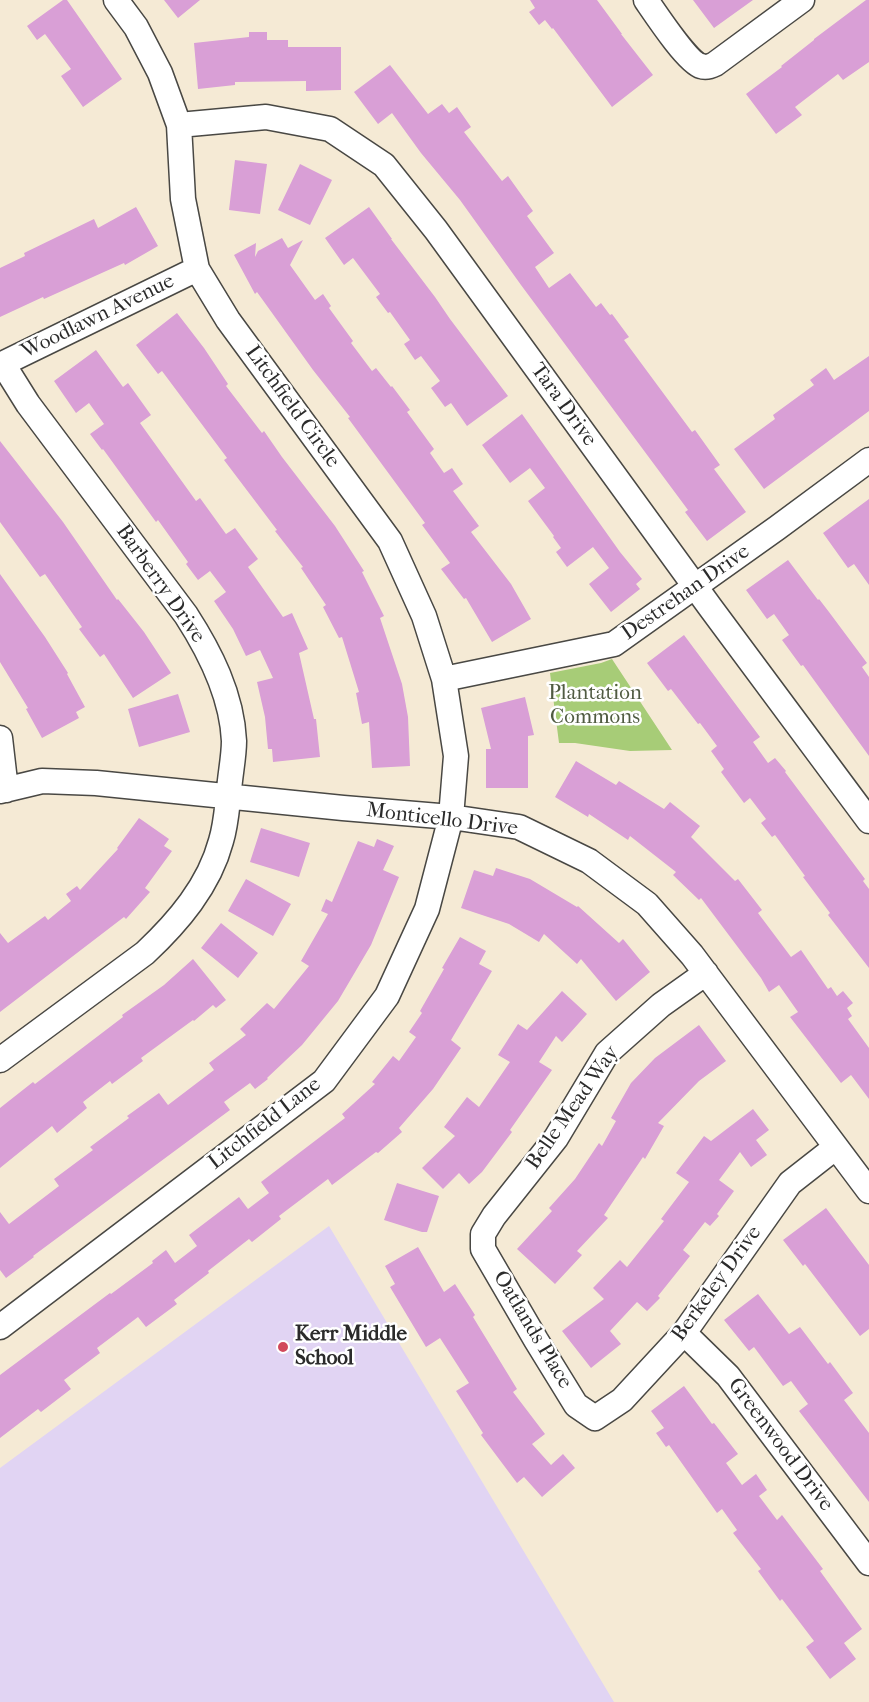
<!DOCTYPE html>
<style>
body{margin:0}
canvas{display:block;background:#f5ead5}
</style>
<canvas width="869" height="1702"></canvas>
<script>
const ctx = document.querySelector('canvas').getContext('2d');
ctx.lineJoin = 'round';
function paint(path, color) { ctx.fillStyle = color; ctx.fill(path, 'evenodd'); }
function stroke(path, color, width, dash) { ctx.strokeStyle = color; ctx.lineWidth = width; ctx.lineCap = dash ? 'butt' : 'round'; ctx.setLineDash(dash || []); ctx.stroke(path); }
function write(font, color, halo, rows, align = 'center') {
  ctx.font = font + ' "IM FELL French Canon",serif'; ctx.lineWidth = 5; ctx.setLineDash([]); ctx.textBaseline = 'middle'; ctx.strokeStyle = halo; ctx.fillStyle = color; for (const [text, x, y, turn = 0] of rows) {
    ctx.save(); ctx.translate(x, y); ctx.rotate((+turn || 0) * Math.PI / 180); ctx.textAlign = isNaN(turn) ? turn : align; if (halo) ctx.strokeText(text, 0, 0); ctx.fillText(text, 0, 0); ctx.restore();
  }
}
paint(new Path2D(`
 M329 1226 614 1702H0V1468Z`), '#e1d4f3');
paint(new Path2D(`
 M612 659 672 750 630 751 575 743H559L550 673 601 663Z`), '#a7cc77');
paint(new Path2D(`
 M63 0H67L122 79 83 107 61 76 71 69 45 34 37 40 27 26Z
 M164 0H200L178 18Z
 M530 0H597L622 34H621L653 75 612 107 553 28 552 29 545 20 539 25 529 12 535 8Z
 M693 0H753L714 28Z
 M866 0H869V62L843 80 838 74 795 107 802 115 776 134 746 94 782 67 781 66 814 40V39Z
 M249 32H267V40H288V47H341V90L306 91V81L235 82V85L198 89 194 43 249 37Z
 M390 65 428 114 442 104 449 113 457 107 471 127 464 132 502 181 508 176 533 211 527 216 554 253 535 267 549 288 570 273 596 307 601 303 610 315 612 314 629 337 624 340 692 432 695 430 720 465 714 469 746 512 707 541 685 512 688 510 521 285 460 200 421 153 392 113 378 124 354 92Z
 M235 160 267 164 260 214 229 210Z
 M300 164 332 180 310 225 278 210Z
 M136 207 158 246 125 265 124 263 44 299 43 297 0 317V268L25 256 24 253 94 219 98 228Z
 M369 207 392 239H391L435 297 450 319 508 396 467 426 451 403 445 407 431 388 440 381 421 356 415 360 404 344 410 340 390 312 388 313 376 297 380 294 353 258 344 265 325 238Z
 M282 238 288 248 303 240 290 265 315 300 323 294 331 306 329 308 353 341 351 343 372 371 376 368 391 387 392 386 410 410 407 412 434 449 430 453 444 473 452 468 463 484 453 491 479 526 471 532 511 584 531 619 492 642 466 598 464 599 441 569 450 563 422 525 425 523 348 418 350 417 313 370 257 292 255 294 234 255 256 243 255 257 258 251Z
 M177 313 204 348 228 384 226 386 262 433 264 431 282 457 335 526 364 571 362 572 384 616 380 618 402 684 408 717 410 766 372 768 369 722 362 724 356 693 359 692 342 637 339 638 323 607 326 605 301 568 303 567 275 531 277 530 224 460 227 458 162 371 158 374 136 345Z
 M96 350 123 387 128 383 151 415 140 423 196 501 200 498 226 534 235 528 258 559 248 567 283 617 292 613 308 649 299 653 314 719H316L320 757 273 762 272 749H268L265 717 257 682 273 678 260 650 246 656 233 629 214 601 226 592 210 571 198 580 186 564 188 562 158 520 156 522 103 449 102 450 90 434 104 424 89 403 76 413 54 381Z
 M869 356V411L764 489 734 449 775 419 773 415 814 385 810 380 826 368 834 380Z
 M522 414 620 552 642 579 636 584 640 589 611 612 589 584 609 568 593 547 567 567 556 552 561 548 553 537 554 536 528 501 545 488 530 468 510 483 482 445Z
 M0 441 63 522 117 600 118 599 144 632 171 673 133 698 104 654 100 657 79 629 82 627 45 574 40 577 0 522Z
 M869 499V585L854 564 848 568 823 533Z
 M788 560 818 600 819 599 829 612 867 663 862 667 869 677V756L803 665 801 666 782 640 789 635 774 614 767 619 746 590Z
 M0 574 45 637 68 673 67 674 85 707 76 712 79 718 42 738 26 709 28 708 0 662Z
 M684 635 760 737 753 742 768 763 775 758 786 771 785 772 865 879 863 881 869 889V968L828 915 830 913 803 877 805 876 775 835 772 837 761 823 766 819 750 798 744 803 721 772 724 769 711 751 717 746 700 723 698 724 671 689 668 691 647 663Z
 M178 694 190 732 139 747 128 709Z
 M525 697 534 735 528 736V788H486V749H491L481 708Z
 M576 761 616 785 619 781 664 809 670 802 700 826 691 837 735 881 738 879 762 910 758 913 791 957 801 950 828 989 831 987 837 996 843 991 853 1003 847 1008 852 1016 848 1019 869 1048V1099L851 1075 841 1083 790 1017 798 1012 779 985 769 992 761 978 701 898 699 900 673 875 676 872 630 836 628 840 589 814 588 817 555 797Z
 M139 818 169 839 164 846 172 851 145 888 150 892 126 919 124 917 0 1012V933L8 943 45 916 48 920 71 901 66 894 77 886 80 890 118 849 117 848Z
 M261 828 310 843 299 877 250 862Z
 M377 839 394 846 383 870 399 877 371 945 338 1001 302 1045 267 1078 268 1079 255 1089 250 1083 224 1102 230 1110 33 1256 34 1257 6 1278 0 1270V1212L9 1224 59 1186 54 1179 93 1150 90 1147 129 1118 127 1116 159 1093 168 1105 214 1070 209 1063 246 1035 240 1029 267 1003 274 1009 309 966 301 961 328 914 321 911 326 899 332 902 358 841 374 847Z
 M496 868 530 879 577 907 578 906 619 943 623 939 650 972 616 1001 581 959 577 964 544 934 539 942 509 924 461 908 474 870 493 876Z
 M246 879 291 904 273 936 228 911Z
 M221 923 258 953 238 978 201 948Z
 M460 937 486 951 479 964 492 971 451 1040 461 1048 433 1089 399 1128 402 1132 378 1153 376 1152 332 1185 328 1179 279 1216 281 1219 252 1242 249 1239 208 1271 209 1273 174 1300 177 1304 146 1327 138 1317 97 1348 100 1353 64 1380 71 1389 41 1412 38 1409 0 1438V1375L110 1293 111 1294 153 1263 152 1261 166 1250 175 1263 197 1246 189 1235 239 1197 248 1209 269 1193 261 1182 345 1118 342 1114 375 1084 372 1082 393 1056 399 1061 416 1037 409 1032 422 1013 420 1011 444 969 442 968Z
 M193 959 226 1000 216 1008 213 1005 194 1021 193 1020 141 1058 143 1061 112 1084 110 1081 83 1102 87 1108 57 1133 52 1126 0 1168V1108L33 1082 35 1084 123 1017 122 1015 164 985Z
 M562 991 587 1014 562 1042 556 1036 539 1062 552 1070 510 1130 512 1132 482 1172 469 1184 459 1173 443 1189 422 1168 455 1136 444 1127 467 1097 479 1107 510 1062 498 1055 518 1024 527 1030Z
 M699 1025 726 1061 699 1081 658 1123 664 1126 645 1159 643 1157 604 1215 608 1218 577 1251 582 1255 555 1284 517 1249 552 1211 549 1208 575 1179 599 1143 602 1146 616 1121 611 1118 631 1083 655 1058Z
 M753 1109 769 1130 756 1140 767 1155 751 1167 740 1152 719 1180 734 1191 717 1214 719 1216 710 1226 705 1222 683 1250 690 1256 658 1296 660 1298 647 1311 637 1302 610 1331 621 1344 591 1368 562 1331 604 1299 593 1288 620 1260 627 1267 664 1221 661 1219 689 1182 676 1173 704 1136 711 1141Z
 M397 1183 439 1196 427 1232H422L384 1220Z
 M826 1208 869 1265V1329L860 1336 805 1264 803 1266 783 1240Z
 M418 1247 444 1292 455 1284 475 1315 473 1317 517 1389 513 1392 545 1434 532 1444 551 1465 563 1454 575 1468 542 1497 524 1477 517 1483 481 1435 483 1433 456 1391 469 1383 440 1338 426 1347 390 1287 395 1284 385 1266Z
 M758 1294 789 1334 800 1327 828 1364 830 1362 853 1393 844 1400 869 1433V1502L799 1411 808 1404 791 1381 783 1386 754 1347 749 1351 724 1320Z
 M684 1386 712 1424 714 1423 738 1454 726 1463 742 1485 756 1474 767 1490 759 1496 777 1520 782 1515 823 1569 820 1571 862 1629 844 1643 856 1659 830 1679 806 1647 814 1641 782 1599 780 1601 758 1571 761 1569 733 1533 737 1530 722 1509 717 1513 669 1445 666 1447 656 1433 664 1428 651 1411Z`), '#d99fd6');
const minor = new Path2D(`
 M646 0C655 13 688 63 701 66 706 68 711 66 715 64L802 0
 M179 125 266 117 330 129 384 165 436 230 710 607 869 821
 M0 365 197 269
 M444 679 614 644 777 528 869 460
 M0 738 6 790
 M0 791 42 781 96 783 343 808 451 817 519 827 589 861 647 904 692 955 869 1191
 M706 973 661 1005 607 1053 556 1138 494 1216 483 1234V1249L536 1340 576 1405 595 1418 622 1400 684 1333 790 1183 836 1147
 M0 1060 145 953C178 922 209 886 221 841 226 825 227 807 229 791 230 775 234 757 234 741 232 695 210 652 186 615L28 404 3 364
 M0 1327 324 1081 387 996 427 909 451 817 456 756 444 679 424 616 390 541 228 320 197 269 183 199 179 125 160 73 136 27 116 0
 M684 1333 728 1376 869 1563`);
stroke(minor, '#494844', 27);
stroke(minor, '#fff', 24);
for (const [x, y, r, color] of [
 [283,1347,6,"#d1495b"]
]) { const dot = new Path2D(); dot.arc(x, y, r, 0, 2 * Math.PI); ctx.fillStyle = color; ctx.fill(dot); stroke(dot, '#fff', 2); }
write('21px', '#2b2b2b', '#fff', [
 ["Woodlawn Avenue",98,317,-26],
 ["Tara Drive",563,405,54],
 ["Litchfield Circle",292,407,54],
 ["Barberry Drive",160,584,55],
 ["Destrehan Drive",686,593,-35],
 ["Monticello Drive",442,820,7],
 ["Belle Mead Way",573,1108,-55],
 ["Litchfield Lane",265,1124,-38],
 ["Berkeley Drive",717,1284,-54],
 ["Oatlands Place",532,1330,59],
 ["Greenwood Drive",780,1445,53]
]);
write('21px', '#505b42', '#fff', [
 ["Plantation",595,694],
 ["Commons",595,718]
]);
write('bold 21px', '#2b2b2b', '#fff', [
 ["Kerr Middle",295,1335],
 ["School",295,1359]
], 'left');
</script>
